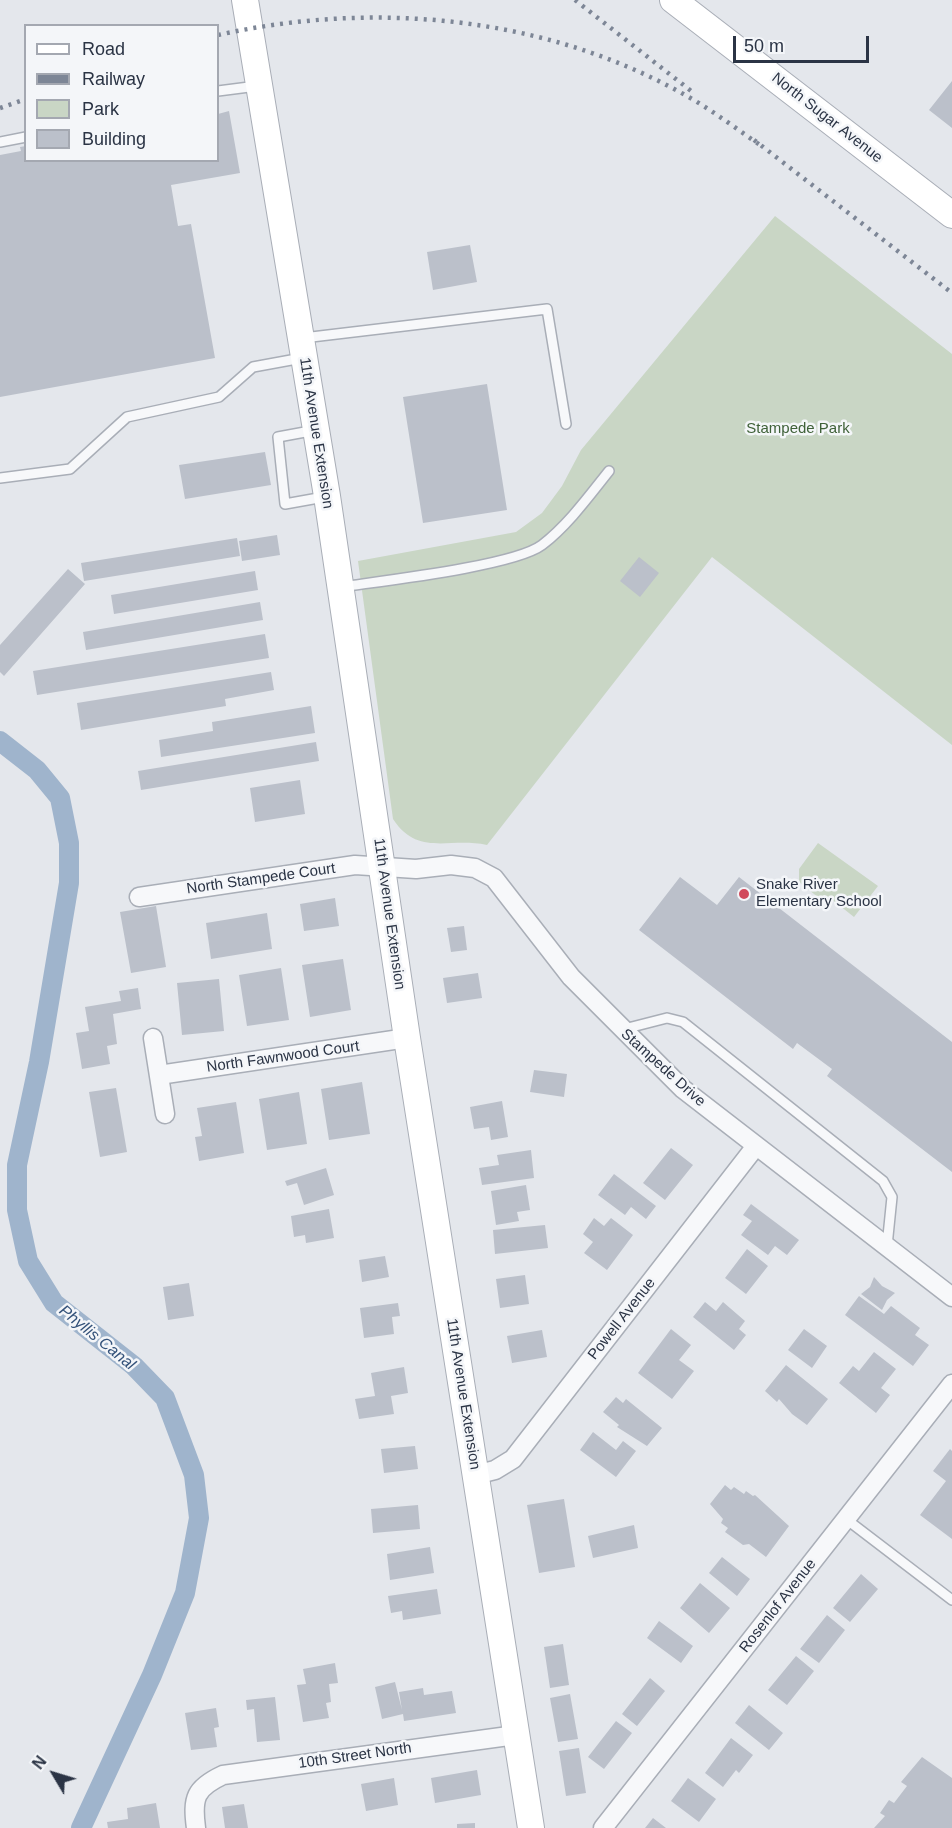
<!DOCTYPE html>
<style>
body{margin:0}
#map{position:relative;width:952px;height:1828px;overflow:hidden;background:#e4e7ec;font-family:Helvetica,sans-serif}
canvas{display:block}
.legend{position:absolute;left:24px;top:24px;width:195px;height:138px;box-sizing:border-box;background:#f4f6f9;border:2px solid #a4a8b1;margin:0;padding:8px 10px;list-style:none;font-size:18px;color:#2b3445}
.legend li{display:flex;align-items:center;gap:12px;height:30px}
.legend b{width:30px;border:2px solid #a4a8b1}
.north{position:absolute;left:24px;top:1744px;width:60px;height:60px;-webkit-text-stroke:4px #f4f6f9;paint-order:stroke;rotate:308deg;font-size:16px;font-weight:700;line-height:24px;text-align:center;color:#2b3445}
.north::after{content:'';display:block;margin:auto;width:21px;height:27px;background:#2b3445;clip-path:polygon(50% 0,100% 100%,50% 72%,0 100%)}
.scale{position:absolute;left:733px;top:36px;width:136px;height:27px;box-sizing:border-box;border:3px solid #2b3445;border-top:0;padding-left:8px;font-size:18px;line-height:21px;white-space:nowrap;color:#2b3445;-webkit-text-stroke:4px #f4f6f9;paint-order:stroke}
</style>
<div id="map">
<canvas width="952" height="1828"></canvas>
<ul class="legend">
<li><b style="height:8px;background:#fff"></b>Road</li>
<li><b style="height:8px;background:#7d8696"></b>Railway</li>
<li><b style="height:16px;background:#c9d6c5"></b>Park</li>
<li><b style="height:16px;background:#bbc0ca"></b>Building</li>
</ul>
<div class="north">N</div>
<div class="scale">50 m</div>
</div>
<script>
const ctx = document.querySelector('canvas').getContext('2d');
ctx.lineJoin = 'round';
function paint(path, color) { ctx.fillStyle = color; ctx.fill(path, 'evenodd'); }
function stroke(path, color, width, dash) { ctx.strokeStyle = color; ctx.lineWidth = width; ctx.lineCap = dash ? 'butt' : 'round'; ctx.setLineDash(dash || []); ctx.stroke(path); }
function write(font, color, halo, rows, align = 'center') {
  ctx.font = font + ' Helvetica,sans-serif'; ctx.lineWidth = 5; ctx.setLineDash([]); ctx.textBaseline = 'middle'; ctx.strokeStyle = halo; ctx.fillStyle = color; for (const [text, x, y, turn = 0] of rows) {
    ctx.save(); ctx.translate(x, y); ctx.rotate((+turn || 0) * Math.PI / 180); ctx.textAlign = isNaN(turn) ? turn : align; if (halo) ctx.strokeText(text, 0, 0); ctx.fillText(text, 0, 0); ctx.restore();
  }
}
paint(new Path2D(`
 M775 216 952 354V745L712 557 487 845C448 837 418 857 393 819L358 561 516 532 542 513 562 486 581 450Z
 M818 843 878 886 854 917 830 898 824 902 799 882V869Z`), '#c9d6c5');
stroke(new Path2D(`
 M0 741 37 770 60 798 69 843V883L39 1062 17 1165V1210L28 1261 54 1303 134 1366 165 1398 194 1475 199 1518 185 1593 152 1675 81 1828`), '#9fb4cc', 20);
paint(new Path2D(`
 M952 81V128L929 110Z
 M229 111 240 173 171 185 178 226 191 224 215 358 0 397V155L21 151 20 147 26 146V160H218V114Z
 M470 245 477 282 433 290 427 252Z
 M487 384 507 510 423 523 403 397Z
 M265 452 271 485 185 499 179 465Z
 M277 535 280 555 242 561 239 541Z
 M237 538 240 556 84 581 81 563Z
 M639 557 659 573 640 597 620 581Z
 M68 569 85 584 4 676 0 672V645Z
 M255 571 258 590 114 614 111 595Z
 M260 602 263 620 86 650 83 632Z
 M265 634 269 658 37 695 33 671Z
 M271 672 274 690 225 699 226 706 81 730 77 703Z
 M311 706 315 733 161 757 159 740 213 731 212 722Z
 M316 742 319 761 141 790 138 771Z
 M300 780 305 814 255 822 250 788Z
 M680 877 717 905 739 877 952 1042V1172L827 1076 832 1069 797 1043 793 1049 639 930Z
 M335 898 339 926 304 931 300 904Z
 M156 906 166 967 131 973 120 912Z
 M267 913 272 949 211 959 206 923Z
 M464 926 467 950 451 952 447 928Z
 M343 959 351 1010 310 1017 302 965Z
 M281 968 289 1020 247 1026 239 975Z
 M478 973 482 998 447 1003 443 978Z
 M219 979 224 1031 182 1035 177 983Z
 M138 988 141 1009 113 1014 117 1044 107 1046 110 1064 82 1069 76 1033 89 1031 85 1007 121 1001 119 991Z
 M534 1070 567 1074 564 1097 530 1092Z
 M362 1082 370 1134 329 1140 321 1089Z
 M116 1088 127 1152 100 1157 89 1092Z
 M299 1092 307 1144 267 1150 259 1099Z
 M502 1101 508 1137 491 1140 489 1127 474 1129 470 1107Z
 M236 1102 244 1153 199 1161 195 1137 202 1136 197 1108Z
 M671 1148 693 1165 665 1200 643 1183Z
 M531 1150 534 1178 482 1185 479 1168 499 1165 497 1155Z
 M326 1168 334 1195 304 1205 297 1183 287 1186 285 1181Z
 M614 1174 656 1206 646 1219 631 1207 625 1215 598 1195Z
 M526 1185 530 1210 517 1212 519 1221 496 1225 491 1191Z
 M751 1204 799 1240 787 1255 775 1246 768 1255 741 1235 752 1221 743 1215Z
 M329 1209 334 1238 306 1243 305 1235 294 1237 291 1216Z
 M594 1218 604 1226 611 1218 633 1235 607 1270 584 1253 593 1242 583 1234Z
 M545 1225 548 1248 495 1254 493 1230Z
 M747 1249 768 1266 746 1294 725 1278Z
 M385 1256 389 1277 362 1282 359 1260Z
 M525 1275 529 1304 500 1308 496 1279Z
 M874 1277 882 1286 895 1293 887 1300 882 1310 861 1294 870 1287Z
 M189 1283 194 1316 168 1320 163 1287Z
 M859 1296 884 1314 891 1306 920 1328 915 1335 929 1345 913 1366 845 1315Z
 M705 1302 716 1311 723 1302 745 1321 739 1329 746 1335 734 1350 693 1317Z
 M398 1303 400 1316 392 1317 394 1334 364 1338 360 1308Z
 M671 1329 691 1345 679 1360 694 1371 672 1399 638 1373Z
 M804 1329 827 1346 812 1368 788 1350Z
 M542 1330 547 1357 512 1363 507 1336Z
 M874 1352 896 1369 881 1388 890 1395 876 1413 839 1383 853 1366 859 1371Z
 M786 1365 828 1399 807 1425 792 1414 779 1399 777 1402 765 1391Z
 M404 1367 408 1393 391 1396 394 1414 359 1419 355 1399 375 1396 371 1373Z
 M616 1397 623 1403 626 1399 662 1428 647 1446 617 1427 619 1425 603 1412Z
 M593 1432 616 1450 623 1441 636 1451 616 1477 580 1450Z
 M415 1446 418 1469 384 1473 381 1449Z
 M950 1449 952 1451V1539L920 1515 946 1481 933 1471Z
 M725 1485 731 1490 734 1487 744 1494 746 1491 753 1496 755 1495 789 1526 766 1557 749 1544 743 1545 725 1532 728 1528 721 1523 723 1519 710 1504Z
 M564 1499 575 1567 539 1573 527 1505Z
 M418 1505 420 1529 373 1533 371 1509Z
 M634 1525 638 1548 593 1558 588 1536Z
 M430 1547 434 1573 390 1580 387 1554Z
 M722 1557 750 1579 737 1596 709 1573Z
 M861 1574 878 1589 850 1622 833 1608Z
 M700 1583 730 1608 709 1633 680 1608Z
 M437 1589 441 1614 403 1620 402 1611 391 1613 388 1596Z
 M827 1615 845 1630 819 1663 800 1649Z
 M659 1621 693 1646 681 1663 647 1638Z
 M563 1644 569 1685 550 1688 544 1647Z
 M796 1656 814 1671 787 1705 768 1690Z
 M335 1663 338 1683 329 1684 331 1702 326 1703 329 1718 303 1722 297 1685 306 1684 303 1669Z
 M650 1678 665 1691 637 1726 622 1714Z
 M395 1682 402 1710 399 1692 423 1688 424 1695 452 1691 456 1713 404 1721 403 1714 382 1719 375 1687Z
 M570 1694 578 1739 558 1742 550 1698Z
 M275 1697 280 1740 257 1742 254 1709 247 1710 246 1700Z
 M749 1705 783 1733 769 1750 735 1723Z
 M216 1708 219 1727 214 1728 217 1747 191 1750 185 1713Z
 M616 1721 632 1733 604 1769 588 1757Z
 M731 1738 753 1755 739 1773 736 1770 723 1787 705 1773Z
 M579 1748 586 1793 566 1796 559 1751Z
 M922 1757 952 1778V1828H874L885 1816 880 1813 889 1800 894 1803 907 1786 901 1782Z
 M477 1770 481 1795 435 1803 431 1778Z
 M394 1778 398 1805 366 1811 361 1784Z
 M688 1778 716 1799 699 1822 671 1801Z
 M156 1803 160 1828H108L107 1822 128 1819 127 1808Z
 M244 1804 248 1828H225L222 1807Z
 M653 1818 666 1828H645Z
 M475 1823V1828H457V1824Z`), '#bbc0ca');
const lane = new Path2D(`
 M218 91 257 86
 M0 142 26 137
 M303 338 547 309 566 424
 M316 430 278 437 285 504 324 497
 M0 478 70 469 127 417 219 397 253 367 302 358
 M341 587C381 581 514 566 542 545 568 525 589 496 609 471
 M624 1029 667 1018 683 1022 883 1181 892 1197 887 1246
 M846 1519 952 1600`);
const street = new Path2D(`
 M139 897 355 865 416 869 451 865 475 868 494 878 571 977 683 1089 952 1297
 M153 1038 165 1114
 M159 1075 407 1038
 M475 1475 495 1470 513 1459 756 1146
 M196 1828C192 1798 195 1788 223 1775L516 1735
 M603 1828 952 1384`);
const secondary = new Path2D(`
 M245 0 327 496 407 1038 531 1828
 M673 0 952 215`);
stroke(lane, '#a9aeb7', 12);
stroke(street, '#a9aeb7', 21);
stroke(secondary, '#a9aeb7', 28);
stroke(lane, '#f7f8fa', 9);
stroke(street, '#f7f8fa', 18);
stroke(secondary, '#fff', 26);
stroke(new Path2D(`
 M575 0 695 94
 M218 35C376 0 550 16 692 99 716 113 738 130 760 145
 M0 108 26 99
 M754 140 952 293`), '#7d8696', 4.5, [3, 6]);
for (const [x, y, r, color] of [
 [744,894,6,"#d1495b"]
]) { const dot = new Path2D(); dot.arc(x, y, r, 0, 2 * Math.PI); ctx.fillStyle = color; ctx.fill(dot); stroke(dot, '#f4f6f9', 2); }
write('15px', '#2b3445', '#f4f6f9', [
 ["North Sugar Avenue",827,118,38],
 ["11th Avenue Extension",316,433,81],
 ["North Stampede Court",261,879,-8],
 ["11th Avenue Extension",389,914,82],
 ["North Fawnwood Court",283,1057,-8],
 ["Stampede Drive",663,1068,42],
 ["Powell Avenue",622,1319,-52],
 ["11th Avenue Extension",463,1394,81],
 ["Rosenlof Avenue",778,1606,-52],
 ["10th Street North",355,1756,-8]
]);
write('15px', '#3f6138', '#f4f6f9', [
 ["Stampede Park",798,429]
]);
write('15px', '#2b3445', '#f4f6f9', [
 ["Snake River",756,885],
 ["Elementary School",756,902]
], 'left');
write('italic 16px', '#34527a', '#f4f6f9', [
 ["Phyllis Canal",97,1338,39]
]);
</script>
